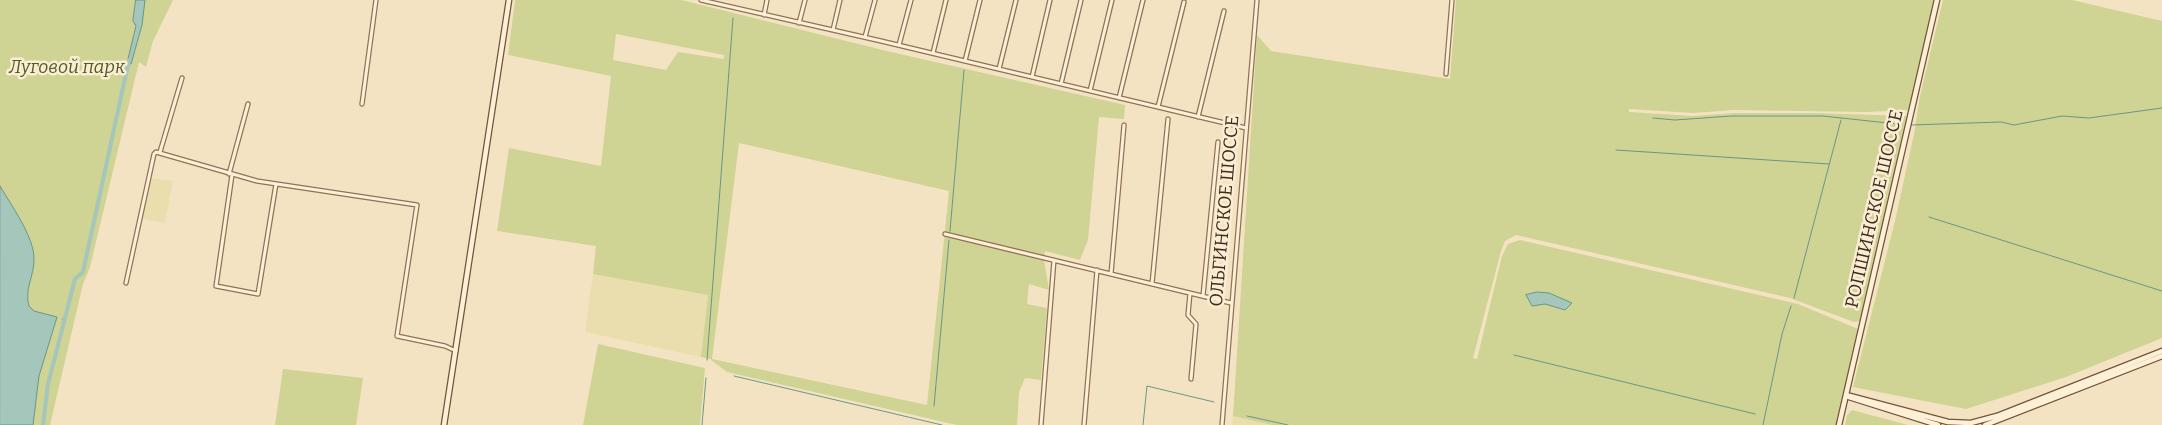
<!DOCTYPE html>
<meta charset="utf-8">
<style>
body{margin:0}
canvas{display:block;background:#f4e3c2}
</style>
<canvas width="2162" height="425"></canvas>
<script>
const ctx = document.querySelector('canvas').getContext('2d');
ctx.lineJoin = 'round';
function paint(path, color) { ctx.fillStyle = color; ctx.fill(path, 'evenodd'); }
function stroke(path, color, width, dash) { ctx.strokeStyle = color; ctx.lineWidth = width; ctx.lineCap = dash ? 'butt' : 'round'; ctx.setLineDash(dash || []); ctx.stroke(path); }
function write(font, color, halo, rows, align = 'center') {
  ctx.font = font + ' Bitter,serif'; ctx.lineWidth = 5; ctx.setLineDash([]); ctx.textBaseline = 'middle'; ctx.strokeStyle = halo; ctx.fillStyle = color; for (const [text, x, y, turn = 0] of rows) {
    ctx.save(); ctx.translate(x, y); ctx.rotate((+turn || 0) * Math.PI / 180); ctx.textAlign = isNaN(turn) ? turn : align; if (halo) ctx.strokeText(text, 0, 0); ctx.fillText(text, 0, 0); ctx.restore();
  }
}
paint(new Path2D(`
 M150 178 173 181 165 223 142 219Z
 M593 274 708 295 701 357 585 332Z
 M1233 416 1272 425H1232Z`), '#eadeae');
paint(new Path2D(`
 M0 0H173L153 41 146 67 139 62 90 267 83 284 50 425H0Z
 M515 0H681L891 52 1125 105 1124 119 1099 117 1088 240 1080 260 1045 251 1044 260 1049 290 1029 284 1027 304 1047 308 1041 380 1025 378 1019 392 1017 425H957L727 372 710 359 701 357 708 295 593 274 596 246 497 231 509 148 601 166 611 76 508 55ZM616 34 724 55V59L678 52 666 70 613 60ZM739 143 949 191 927 405 712 359Z
 M1456 0H1934L1909 110 1866 112 1734 110 1693 113 1629 109V112L1693 116 1734 113H1813L1906 116V120L1860 321 1854 322 1790 298 1516 235 1505 241 1501 251 1473 358 1477 359 1502 256 1508 244 1520 240 1798 304 1858 329 1836 425H1272L1233 416 1257 35 1271 51 1450 79Z
 M1943 0H2072L2162 21V338L2066 377 1966 409 1853 387 1895 221 1914 134 1920 96Z
 M598 344 705 368 700 425H583Z
 M283 369 363 378 356 425H275Z
 M1852 410 1908 425H1845L1847 415Z`), '#cfd394');
const water = new Path2D(`
 M136 0H145L142 25 131 64 127 63 136 26 133 21Z
 M0 186C11 205 35 238 34 260 34 276 24 290 29 306L34 311 57 317 39 376 33 425H0Z
 M1537 292 1549 293 1572 303 1565 310 1545 304 1532 306 1526 295Z`);
paint(water, '#a5c6bb');
stroke(water, '#6a9689', 1);
stroke(new Path2D(`
 M1653 118 1675 120 1731 116H1823L1897 124
 M1911 125 2001 122 2014 125 2062 116 2089 118 2162 108
 M1616 150 1829 164
 M1929 217 2162 291
 M950 231 964 70
 M1794 298 1841 120
 M62 319 65 320
 M1514 355 1755 414
 M707 360 733 18
 M734 376 942 425
 M934 406 949 240
 M1247 416 1288 425
 M702 425 706 378
 M1143 425 1147 386 1214 402
 M1763 425 1782 334 1791 306`), '#6a9689', 1);
stroke(new Path2D(`
 M43 425 48 384 75 279 83 272 129 60`), '#a5c6bb', 4);
const street = new Path2D(`
 M701 0 881 41 1246 128
 M764 15 767 0
 M799 23 805 0
 M833 30 840 0
 M865 37 875 0
 M899 45 911 0
 M933 53 946 0
 M965 61 980 0
 M999 69 1016 0
 M1446 74 1452 0
 M1032 77 1050 0
 M1061 84 1081 0
 M1090 91 1112 0
 M1119 98 1143 0
 M362 104 376 0
 M1158 107 1184 2
 M1198 117 1224 11
 M160 152 182 78
 M229 174 248 104
 M232 175 216 286 258 294 276 184
 M945 234 1231 303
 M1111 274 1124 125
 M126 283 154 154 156 152 257 181 417 205 397 336 445 346 456 351
 M1152 284 1168 119
 M1190 293 1188 315 1196 324 1191 379
 M1203 296 1218 142
 M1041 425 1054 260
 M1084 425 1097 270
 M1222 425 1257 0`);
const secondary = new Path2D(`
 M1846 395 1948 422 1971 423 1997 416 2162 351
 M1849 397 1938 425
 M444 425 509 0
 M1839 425 1937 0
 M1985 425 2162 356`);
stroke(street, '#907356', 5.5);
stroke(secondary, '#72543a', 7);
stroke(street, '#fdf0d7', 3);
stroke(secondary, '#fdf0d7', 4.5);
write('italic 18px', '#505d20', '#faedd3', [
 ["Луговой парк",67,68]
]);
write('18px', '#3e2b1c', '#faedd3', [
 ["РОПШИНСКОЕ ШОССЕ",1875,209,-77],
 ["ОЛЬГИНСКОЕ ШОССЕ",1225,211,-85]
]);
</script>
